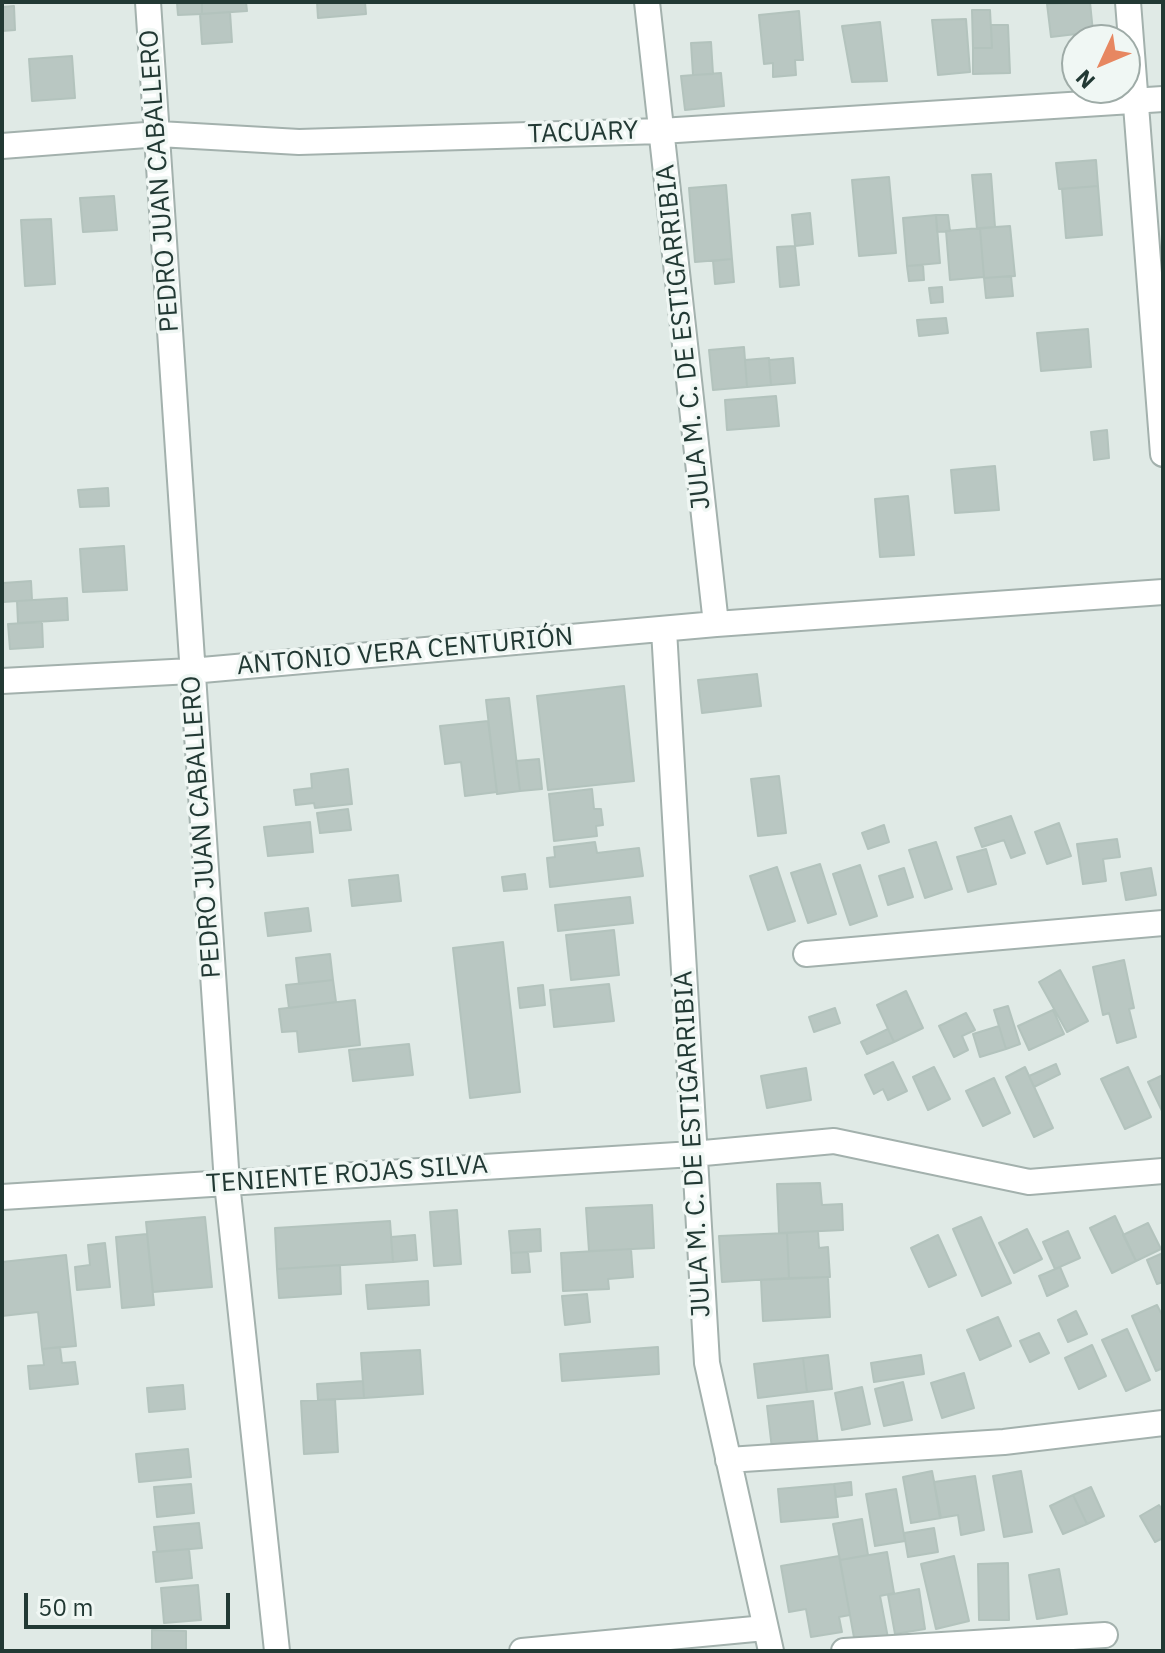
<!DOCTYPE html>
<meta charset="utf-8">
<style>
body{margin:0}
#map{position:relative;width:1165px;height:1653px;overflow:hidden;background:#e0eae6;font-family:"IBM Plex Sans",sans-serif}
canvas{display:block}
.frame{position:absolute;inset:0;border:4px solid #223934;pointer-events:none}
.north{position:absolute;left:1061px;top:24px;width:80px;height:80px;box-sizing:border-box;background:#f0f7f4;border:2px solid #9eaba7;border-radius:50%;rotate:226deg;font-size:22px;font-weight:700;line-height:32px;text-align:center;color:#223934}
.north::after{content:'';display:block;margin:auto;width:28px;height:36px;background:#e78761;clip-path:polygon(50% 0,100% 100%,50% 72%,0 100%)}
.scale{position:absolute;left:24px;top:1593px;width:206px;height:36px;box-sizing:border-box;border:4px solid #223934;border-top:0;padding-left:10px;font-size:24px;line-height:28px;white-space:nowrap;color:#223934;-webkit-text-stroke:6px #f0f7f4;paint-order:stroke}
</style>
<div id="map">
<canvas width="1165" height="1653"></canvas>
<div class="frame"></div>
<div class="north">N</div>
<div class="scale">50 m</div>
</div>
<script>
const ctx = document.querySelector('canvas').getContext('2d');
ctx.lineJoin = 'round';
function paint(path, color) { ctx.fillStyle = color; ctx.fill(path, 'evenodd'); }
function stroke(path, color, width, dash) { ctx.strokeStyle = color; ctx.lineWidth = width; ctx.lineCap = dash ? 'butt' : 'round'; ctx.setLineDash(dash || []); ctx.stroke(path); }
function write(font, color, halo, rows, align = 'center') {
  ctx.font = font + ' "IBM Plex Sans",sans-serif'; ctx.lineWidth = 7; ctx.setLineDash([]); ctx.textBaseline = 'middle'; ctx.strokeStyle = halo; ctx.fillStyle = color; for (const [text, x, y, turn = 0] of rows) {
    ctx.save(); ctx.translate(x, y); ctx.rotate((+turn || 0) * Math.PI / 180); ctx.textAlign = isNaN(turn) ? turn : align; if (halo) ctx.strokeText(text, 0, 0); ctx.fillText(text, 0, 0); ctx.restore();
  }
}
const building = new Path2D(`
 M202 2V14L178 15 177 3Z
 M202 2H246L247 11 202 14Z
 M317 2H365L366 14 318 18Z
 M1090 2 1093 32 1051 37 1047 4Z
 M14 6 15 30 2 31V7Z
 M972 10H990L992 48H973Z
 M799 11 803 60H795L796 75 773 77V63L764 64 759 15Z
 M230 12 232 42 202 44 200 14Z
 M966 19 970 72 938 75 932 20Z
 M880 22 887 81 852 82 842 26Z
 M991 25H1008L1010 73 973 74V48H992Z
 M711 42 713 74 693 75 691 43Z
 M72 56 75 98 32 101 29 59Z
 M721 73 724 106 685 110 681 76Z
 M1096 160 1098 186 1059 189 1056 163Z
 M991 174 995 227 977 229 972 175Z
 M889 177 896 253 859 256 852 180Z
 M726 185 732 259 695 262 689 188Z
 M1098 186 1102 235 1066 238 1062 189Z
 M114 196 117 230 83 232 80 198Z
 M810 213 813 244 795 246 792 215Z
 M936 215 940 263 907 266 903 218Z
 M936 215H948L950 231 937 232Z
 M51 219 55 284 25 286 21 220Z
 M1010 226 1015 276 984 278 980 228Z
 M980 228 984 277 950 280 946 231Z
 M795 246 799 285 780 287 777 247Z
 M732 259 734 282 715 284 713 261Z
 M923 265 924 280 909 281 907 266Z
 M1011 276 1013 296 986 298 984 278Z
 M942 287 943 302 931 303 929 288Z
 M946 318 948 333 919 336 917 320Z
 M1088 329 1091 367 1041 371 1037 333Z
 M744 347 747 387 713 390 709 350Z
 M769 358 771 385 747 387 745 360Z
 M793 358 795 383 771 385 769 360Z
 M776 396 779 426 727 430 725 400Z
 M1107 430 1109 458 1094 460 1091 432Z
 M995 466 999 510 955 513 951 470Z
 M108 488 109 506 80 507 78 490Z
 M908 496 914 555 880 557 875 499Z
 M124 546 127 590 83 592 80 549Z
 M31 581 32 600 3 602V583Z
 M67 598 68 620 18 623 17 601Z
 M42 622 43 647 10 649 8 624Z
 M757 674 761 706 702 713 698 680Z
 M624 686 634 781 548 790 537 696Z
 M509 698 520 791 497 794 486 700Z
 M488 721 497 792 465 796 461 762 445 764 440 726Z
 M539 759 542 789 520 791 516 761Z
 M348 769 352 804 315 808 314 803 296 805 294 790 312 788 311 774Z
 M779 776 786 833 758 836 751 779Z
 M592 789 594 809H601L603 825 596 826 597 836 554 841 549 794Z
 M348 809 351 830 320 833 317 813Z
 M1011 816 1025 853 1011 858 1004 840 982 847 975 828Z
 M310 822 313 852 268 856 264 827Z
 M1059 823 1071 856 1047 864 1035 832Z
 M884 825 889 842 868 849 862 833Z
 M1117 839 1120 857 1103 859 1106 881 1083 884 1077 844Z
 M595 842 597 853 639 848 643 876 550 887 547 858 555 857 554 847Z
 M936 842 952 889 925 898 909 850Z
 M986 849 996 884 968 892 957 857Z
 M820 864 836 914 808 923 791 873Z
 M860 865 877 916 850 925 833 874Z
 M777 867 795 921 768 930 750 876Z
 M904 868 913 897 888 905 879 876Z
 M1151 868 1156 895 1126 900 1121 873Z
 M525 874 527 889 504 891 502 877Z
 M398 875 401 901 352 906 349 880Z
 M630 897 633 923 558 931 555 905Z
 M308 908 311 931 268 936 265 913Z
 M614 930 619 975 571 980 566 935Z
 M503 942 520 1092 470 1098 453 948Z
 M330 954 333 980 299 984 296 958Z
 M1124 960 1134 1008 1129 1009 1136 1037 1117 1043 1109 1013 1103 1015 1093 967Z
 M1060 970 1088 1021 1067 1032 1039 982Z
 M333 980 336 1002 289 1008 286 985Z
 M609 984 614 1021 554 1027 550 990Z
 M543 985 545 1005 520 1008 518 988Z
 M906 991 923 1028 894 1042 877 1005Z
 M355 1000 360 1045 299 1052 297 1031 282 1032 279 1009Z
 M1008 1006 1020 1044 1006 1049 994 1010Z
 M835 1008 840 1023 814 1032 809 1017Z
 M1053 1010 1064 1034 1029 1050 1018 1026Z
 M966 1013 975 1030 962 1036 968 1050 954 1057 939 1026Z
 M999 1026 1006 1049 980 1057 973 1034Z
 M888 1029 894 1042 867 1054 861 1042Z
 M409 1044 413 1075 353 1081 349 1050Z
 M893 1062 907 1091 888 1100 883 1089 874 1094 865 1075Z
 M1056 1064 1060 1074 1034 1087 1029 1076Z
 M934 1067 950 1099 928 1110 913 1077Z
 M1025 1067 1053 1128 1034 1137 1006 1077Z
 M1128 1067 1151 1117 1125 1129 1101 1079Z
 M806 1068 811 1100 767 1108 761 1076Z
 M1163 1075V1113L1148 1082Z
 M994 1078 1010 1113 983 1126 966 1091Z
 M820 1183 822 1205 842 1204 843 1230 779 1233 777 1184Z
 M652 1205 654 1248 589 1251 586 1208Z
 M457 1210 461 1264 434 1266 430 1212Z
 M1115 1216 1136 1261 1112 1273 1090 1228Z
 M205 1217 212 1287 153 1292 146 1222Z
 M981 1217 1011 1283 982 1296 953 1229Z
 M390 1221 393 1262 277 1269 275 1228Z
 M1148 1223 1161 1249 1136 1261 1123 1235Z
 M540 1229 541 1251 511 1253 509 1231Z
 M1027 1229 1042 1259 1014 1273 999 1243Z
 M818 1231 819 1248 828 1247 830 1277 789 1278 787 1233Z
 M1068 1231 1080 1258 1055 1269 1043 1242Z
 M787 1233 789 1278 722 1282 719 1236Z
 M147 1234 154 1305 122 1308 116 1237Z
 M415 1235 417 1260 393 1262 391 1237Z
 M938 1235 956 1275 929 1287 911 1248Z
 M105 1243 110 1287 77 1290 75 1267 90 1265 88 1245Z
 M631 1249 633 1277 608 1279 609 1289 563 1291 561 1253Z
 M528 1252 530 1272 512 1273 511 1253Z
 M1163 1253V1282L1157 1284 1147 1260Z
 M66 1255 76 1346 42 1349 38 1312 2 1316V1262Z
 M340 1265 341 1294 279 1298 277 1269Z
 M1060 1267 1068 1286 1047 1296 1039 1276Z
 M828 1277 830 1317 763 1321 761 1280Z
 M428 1281 429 1305 368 1309 366 1285Z
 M587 1294 590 1322 565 1325 562 1296Z
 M1157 1305 1163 1317V1368L1156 1371 1132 1316Z
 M1076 1311 1087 1334 1068 1342 1058 1320Z
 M998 1317 1011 1346 980 1360 967 1330Z
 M1127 1329 1150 1380 1126 1391 1102 1340Z
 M1039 1333 1049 1353 1030 1362 1020 1341Z
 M1092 1345 1106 1376 1079 1389 1065 1358Z
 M60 1347 62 1363 75 1362 78 1384 30 1389 28 1366 44 1365 42 1349Z
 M658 1347 659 1374 562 1381 560 1354Z
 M420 1350 423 1394 364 1398 361 1353Z
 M828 1355 832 1389 807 1392 803 1358Z
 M921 1355 924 1374 874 1382 871 1363Z
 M803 1358 807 1392 758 1398 754 1364Z
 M964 1373 974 1408 942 1418 931 1383Z
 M363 1381 364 1398 318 1400 317 1384Z
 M903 1382 912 1420 884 1426 875 1389Z
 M183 1385 185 1409 149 1412 147 1388Z
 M862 1387 870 1424 842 1430 835 1393Z
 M335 1399 338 1452 304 1454 301 1401Z
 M813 1401 818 1444 772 1449 767 1406Z
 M188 1449 191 1477 139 1482 136 1454Z
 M932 1471 941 1518 911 1523 903 1477Z
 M1021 1471 1032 1532 1004 1537 993 1476Z
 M975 1476 984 1530 961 1535 958 1515 940 1518 934 1482Z
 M851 1482 852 1495 836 1497 834 1484Z
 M191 1484 194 1513 157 1517 154 1487Z
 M834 1484 838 1517 781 1522 778 1489Z
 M1091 1487 1104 1516 1087 1524 1073 1495Z
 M896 1489 905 1541 875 1546 866 1494Z
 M1073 1495 1087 1524 1063 1534 1050 1506Z
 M1159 1505 1163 1511V1538L1155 1542 1140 1516Z
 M862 1519 868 1555 840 1560 833 1524Z
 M199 1523 202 1548 157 1552 154 1527Z
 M934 1528 938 1552 908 1557 904 1533Z
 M189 1549 192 1578 156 1582 153 1552Z
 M887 1552 894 1593 880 1596 888 1638 855 1643 840 1560Z
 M839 1556 850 1615 839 1617 842 1632 811 1637 806 1609 789 1612 781 1566Z
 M954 1556 969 1621 936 1629 921 1564Z
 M1008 1563 1009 1620H979L978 1564Z
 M1059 1569 1067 1614 1037 1619 1029 1575Z
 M198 1585 201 1620 164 1623 161 1588Z
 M919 1589 925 1629 895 1634 888 1595Z
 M152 1630 186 1631V1651H152Z`);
paint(building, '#b9c7c2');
stroke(building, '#b3c3bd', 2);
const minor = new Path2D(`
 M148 2 227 1183 277 1651
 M647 2 716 624
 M1128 2 1163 454
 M2 146 159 134 299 142 661 131 1163 99
 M664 630 707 1363 771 1651
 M2 681 191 671 716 624 1163 592
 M806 954 1163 923
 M2 1197 693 1154 834 1141 1029 1182 1163 1171
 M728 1460 1004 1442 1163 1423
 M522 1651 765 1628
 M844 1651 1105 1635`);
stroke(minor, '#a3b1ad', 28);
stroke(minor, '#fff', 24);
write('26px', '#223934', '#f0f7f4', [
 ["TACUARY",583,133,-2],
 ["PEDRO JUAN CABALLERO",160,181,-94],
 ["JULA M. C. DE ESTIGARRIBIA",684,337,-96],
 ["ANTONIO VERA CENTURIÓN",405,652,-5],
 ["PEDRO JUAN CABALLERO",202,827,-94],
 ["JULA M. C. DE ESTIGARRIBIA",693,1144,-93],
 ["TENIENTE ROJAS SILVA",347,1175,-4]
]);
</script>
